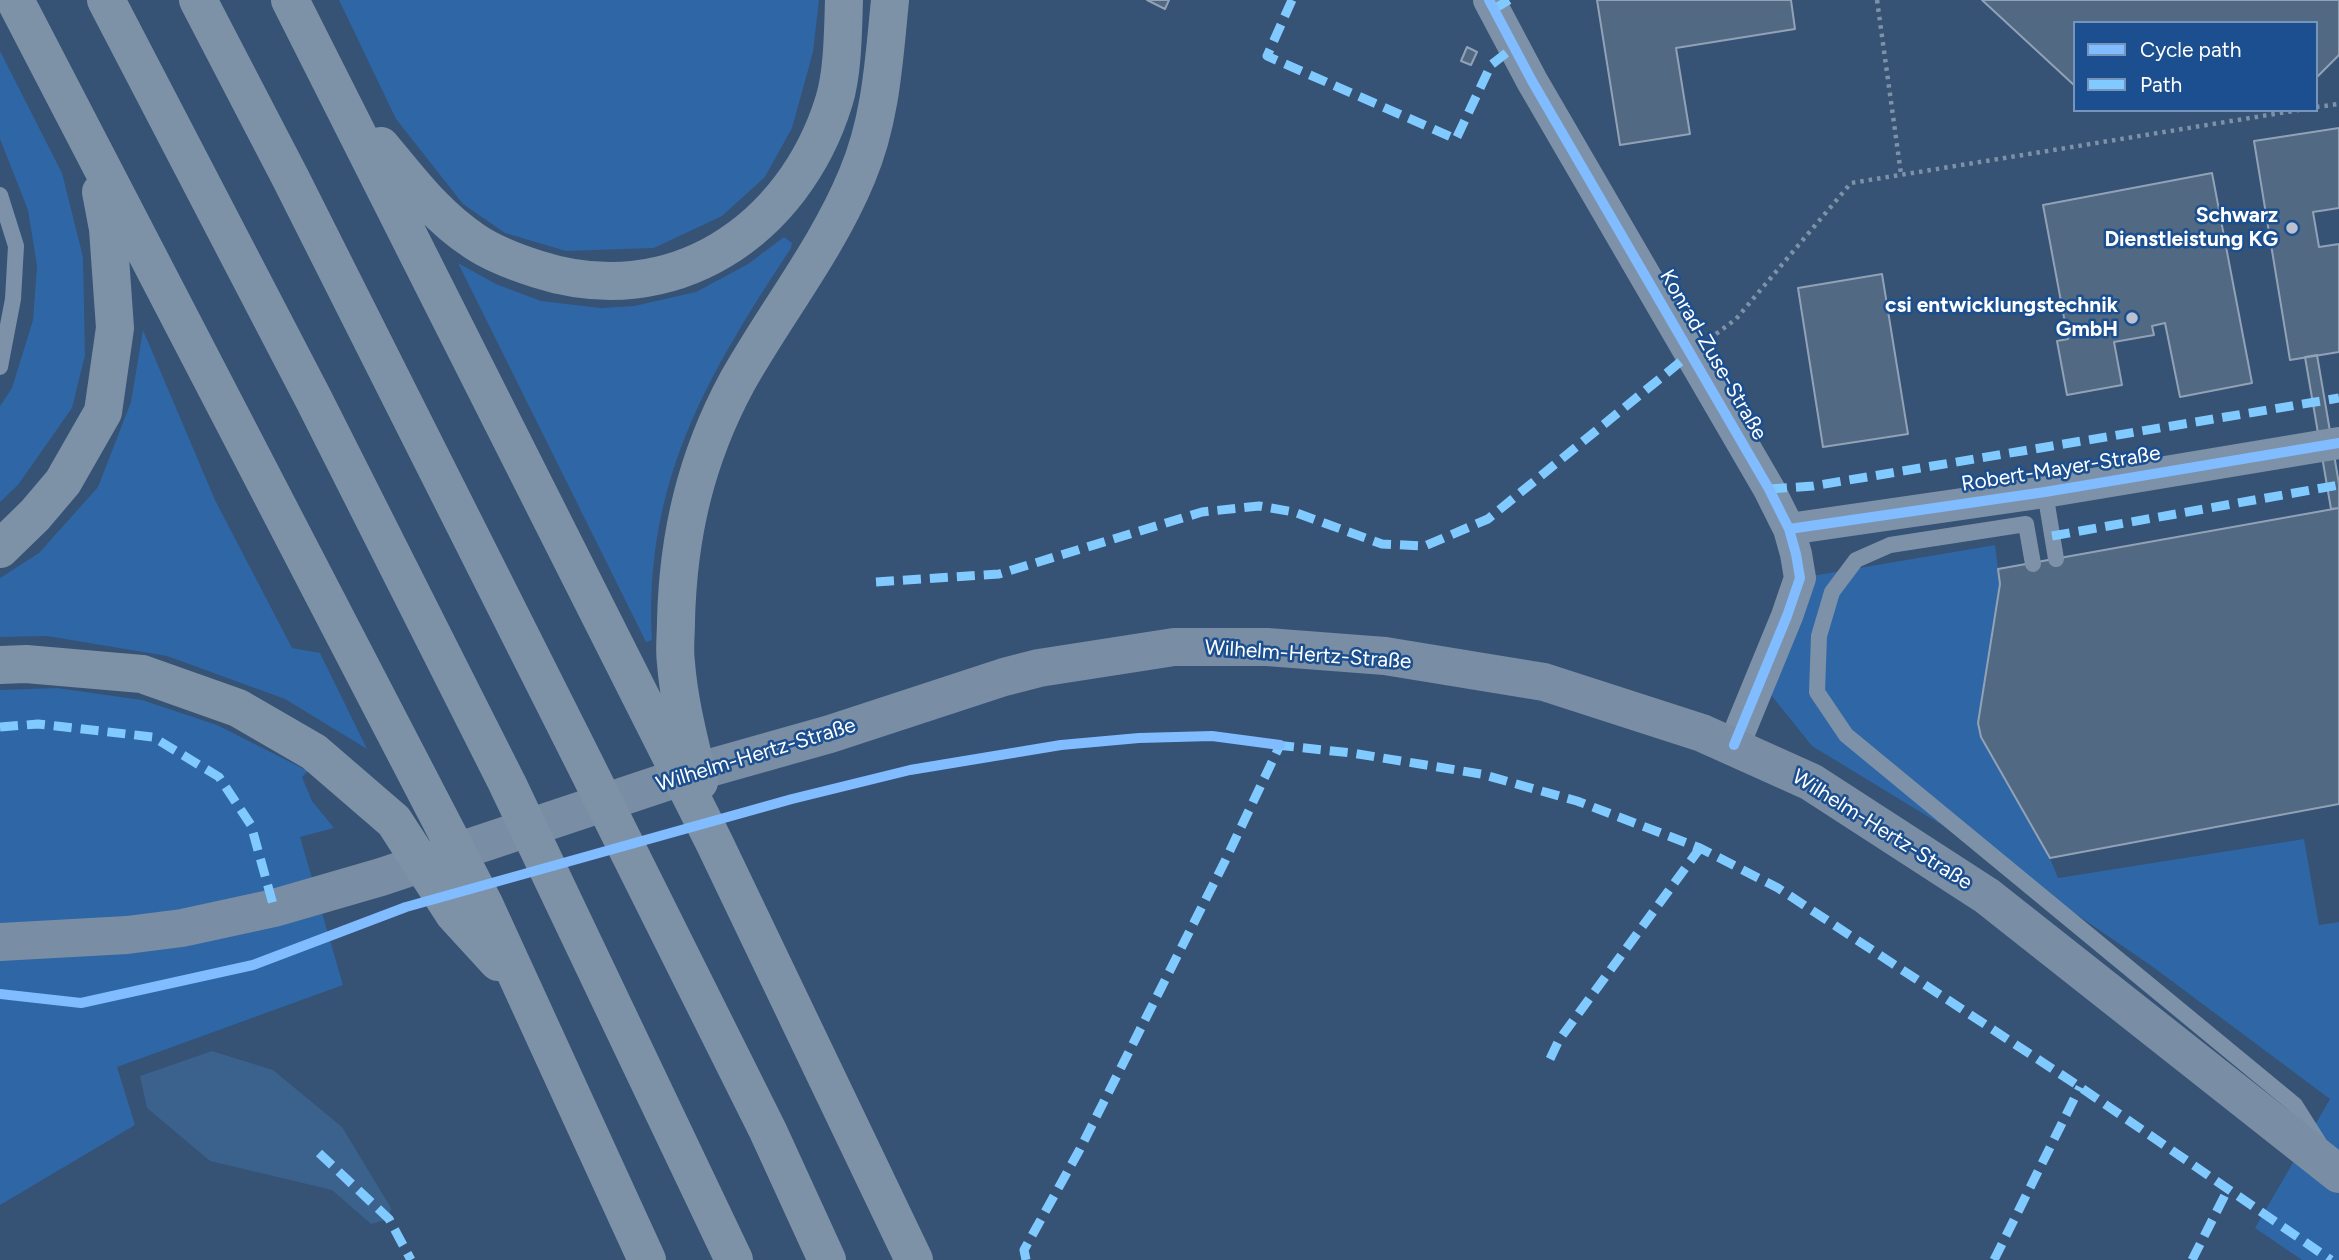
<!DOCTYPE html>
<meta charset="utf-8">
<style>
body{margin:0}
#map{position:relative;width:2339px;height:1260px;overflow:hidden;background:#365274;font-family:Figtree,sans-serif}
canvas{display:block}
.legend{position:absolute;left:2073px;top:21px;width:245px;height:91px;box-sizing:border-box;background:#1b4f8f;border:2px solid #7695bc;margin:0;padding:9px 12px;list-style:none;font-size:21px;color:#fff}
.legend li{display:flex;align-items:center;gap:14px;height:35px}
.legend b{width:35px;border:2px solid #7695bc}
</style>
<div id="map">
<canvas width="2339" height="1260"></canvas>
<ul class="legend">
<li><b style="height:9px;background:#80bcff"></b>Cycle path</li>
<li><b style="height:9px;background:#80caff"></b>Path</li>
</ul>
</div>
<script>
const ctx = document.querySelector('canvas').getContext('2d');
ctx.lineJoin = 'round';
function paint(path, color) { ctx.fillStyle = color; ctx.fill(path, 'evenodd'); }
function stroke(path, color, width, dash) { ctx.strokeStyle = color; ctx.lineWidth = width; ctx.lineCap = dash ? 'butt' : 'round'; ctx.setLineDash(dash || []); ctx.stroke(path); }
function write(font, color, halo, rows, align = 'center') {
  ctx.font = font + ' Figtree,sans-serif'; ctx.lineWidth = 5; ctx.setLineDash([]); ctx.textBaseline = 'middle'; ctx.strokeStyle = halo; ctx.fillStyle = color; for (const [text, x, y, turn = 0] of rows) {
    ctx.save(); ctx.translate(x, y); ctx.rotate((+turn || 0) * Math.PI / 180); ctx.textAlign = isNaN(turn) ? turn : align; if (halo) ctx.strokeText(text, 0, 0); ctx.fillText(text, 0, 0); ctx.restore();
  }
}
paint(new Path2D(`
 M339 0H819L813 52 792 128 765 177 722 216 654 248 566 251 505 233 463 204 396 119Z
 M0 51 62 173 83 257 85 355 72 408 18 485 0 502V406L12 388 33 320 37 266 28 210 0 139Z
 M784 237 792 243 791 248C707 376 644 481 652 640L646 642 458 263 496 284 541 301 601 308 634 306 696 292 748 264Z
 M143 330 215 500 292 648 320 653 367 749 285 699 167 656 47 636 0 637V578L39 553 98 487 131 402Z
 M1995 545 2000 584 1978 723 1982 737 2050 858 2058 878 2304 839 2319 925 2339 922V1260H2302L2255 1228 2330 1099 2153 967 1983 850 1812 746 1771 695 1800 578Z
 M57 688 142 700 217 725 308 771 302 777 312 801 334 828 300 837 343 985 117 1067 135 1125 0 1205V690Z`), '#2f66a5');
paint(new Path2D(`
 M212 1051 273 1070 342 1127 391 1208 389 1219 371 1224 332 1190 210 1161 147 1108 140 1076Z`), '#3b618d');
const building = new Path2D(`
 M1147 0H1169L1165 9Z
 M1597 0H1791L1795 29 1676 48 1690 134 1620 145Z
 M1982 0H2339V55L2316 78V23H2075V86Z
 M1467 47 1477 52 1471 65 1461 61Z
 M2339 128V208L2313 212 2319 247 2339 244V352L2290 360 2254 141Z
 M2212 173 2252 383 2180 397 2165 323 2152 326 2154 335 2114 342 2122 385 2067 395 2057 341 2068 339 2043 205Z
 M1882 274 1908 434 1823 447 1798 288Z
 M2317 355 2339 484V508L2331 509 2305 357Z
 M2339 508V804L2050 858 1981 737 1978 723 2000 584 1998 569Z`);
paint(building, '#526984');
stroke(building, '#92a2b6', 2);
stroke(new Path2D(`
 M1877 0 1901 174
 M2316 107 2339 104
 M1716 334 1736 319 1851 183 2299 110`), '#7d92a8', 4.5, [3.5, 5]);
stroke(new Path2D(`
 M0 195 16 246 13 299 0 367
 M2045 492 2056 559
 M2033 564 2026 524 1890 545 1856 560 1832 592 1819 636 1817 692 1846 735 2295 1105 2319 1143`), '#7d92a8', 16);
stroke(new Path2D(`
 M1489 0 1532 81 1769 489 1789 529 1796 554 1800 578 1787 616 1734 745
 M1789 529 2045 492 2339 443`), '#7d92a8', 32);
stroke(new Path2D(`
 M0 942 127 935 182 928 274 908 381 877 699 771 830 734 1004 677 1039 668 1174 647H1267L1385 656 1544 682 1702 733 1811 782 1987 896 2339 1174`), '#798da4', 38);
stroke(new Path2D(`
 M15 0 484 904 647 1260
 M106 0 314 400 507 783 734 1260
 M198 0 291 179 583 760 768 1131 827 1260
 M290 0 714 842 914 1260
 M381 146C410 181 436 216 474 241 493 254 515 262 537 269 672 313 794 231 834 101 843 72 843 30 844 0
 M0 549 35 515 63 482 103 412 115 328 108 229 101 192
 M0 665 26 664 142 674 238 708 314 752 394 821 454 914 498 962
 M699 782C690 743 679 703 676 663 674 649 676 635 676 621 678 535 696 458 737 382 775 314 827 249 857 176 881 120 884 60 890 0`), '#7e92a7', 38);
stroke(new Path2D(`
 M1292 0 1267 56 1456 139 1491 65 1514 47
 M1494 9 1509 0
 M1769 489 1813 486 2339 398
 M2052 536 2339 485
 M876 582 999 574 1202 512 1259 506 1294 512 1382 544 1425 546 1488 519 1690 354
 M0 727 38 724 153 737 219 777 251 825 274 908
 M1276 745 1352 753 1481 774 1577 801 1700 848 1778 888 2080 1087 2331 1260
 M1550 1059 1559 1040 1700 848
 M319 1153 389 1219 411 1260
 M1026 1260 1024 1250 1080 1149 1225 861 1280 745
 M1994 1260 2080 1087
 M2192 1260 2227 1191`), '#80caff', 9, [18, 9]);
stroke(new Path2D(`
 M1489 0 1532 81 1769 489 1789 529 1796 554 1800 578 1787 616 1734 745
 M1789 529 2045 492 2339 443
 M0 994 81 1003 253 965 406 907 792 799 910 770 1061 745 1139 738 1212 736 1280 745`), '#80bcff', 10);
for (const [x, y, r, color] of [
 [2292,228,7,"#b9c2ce"],
 [2132,318,7,"#b9c2ce"]
]) { const dot = new Path2D(); dot.arc(x, y, r, 0, 2 * Math.PI); ctx.fillStyle = color; ctx.fill(dot); stroke(dot, '#1b4f8f', 2.5); }
write('bold 21px', '#fff', '#1b4f8f', [
 ["Schwarz",2278,216],
 ["Dienstleistung KG",2278,240],
 ["csi entwicklungstechnik",2118,306],
 ["GmbH",2118,330]
], 'right');
write('21px', '#fff', '#1b4f8f', [
 ["Konrad-Zuse-Straße",1713,355,60],
 ["Robert-Mayer-Straße",2061,469,-9],
 ["Wilhelm-Hertz-Straße",1308,655,4],
 ["Wilhelm-Hertz-Straße",756,755,-17],
 ["Wilhelm-Hertz-Straße",1882,830,32]
]);
</script>
